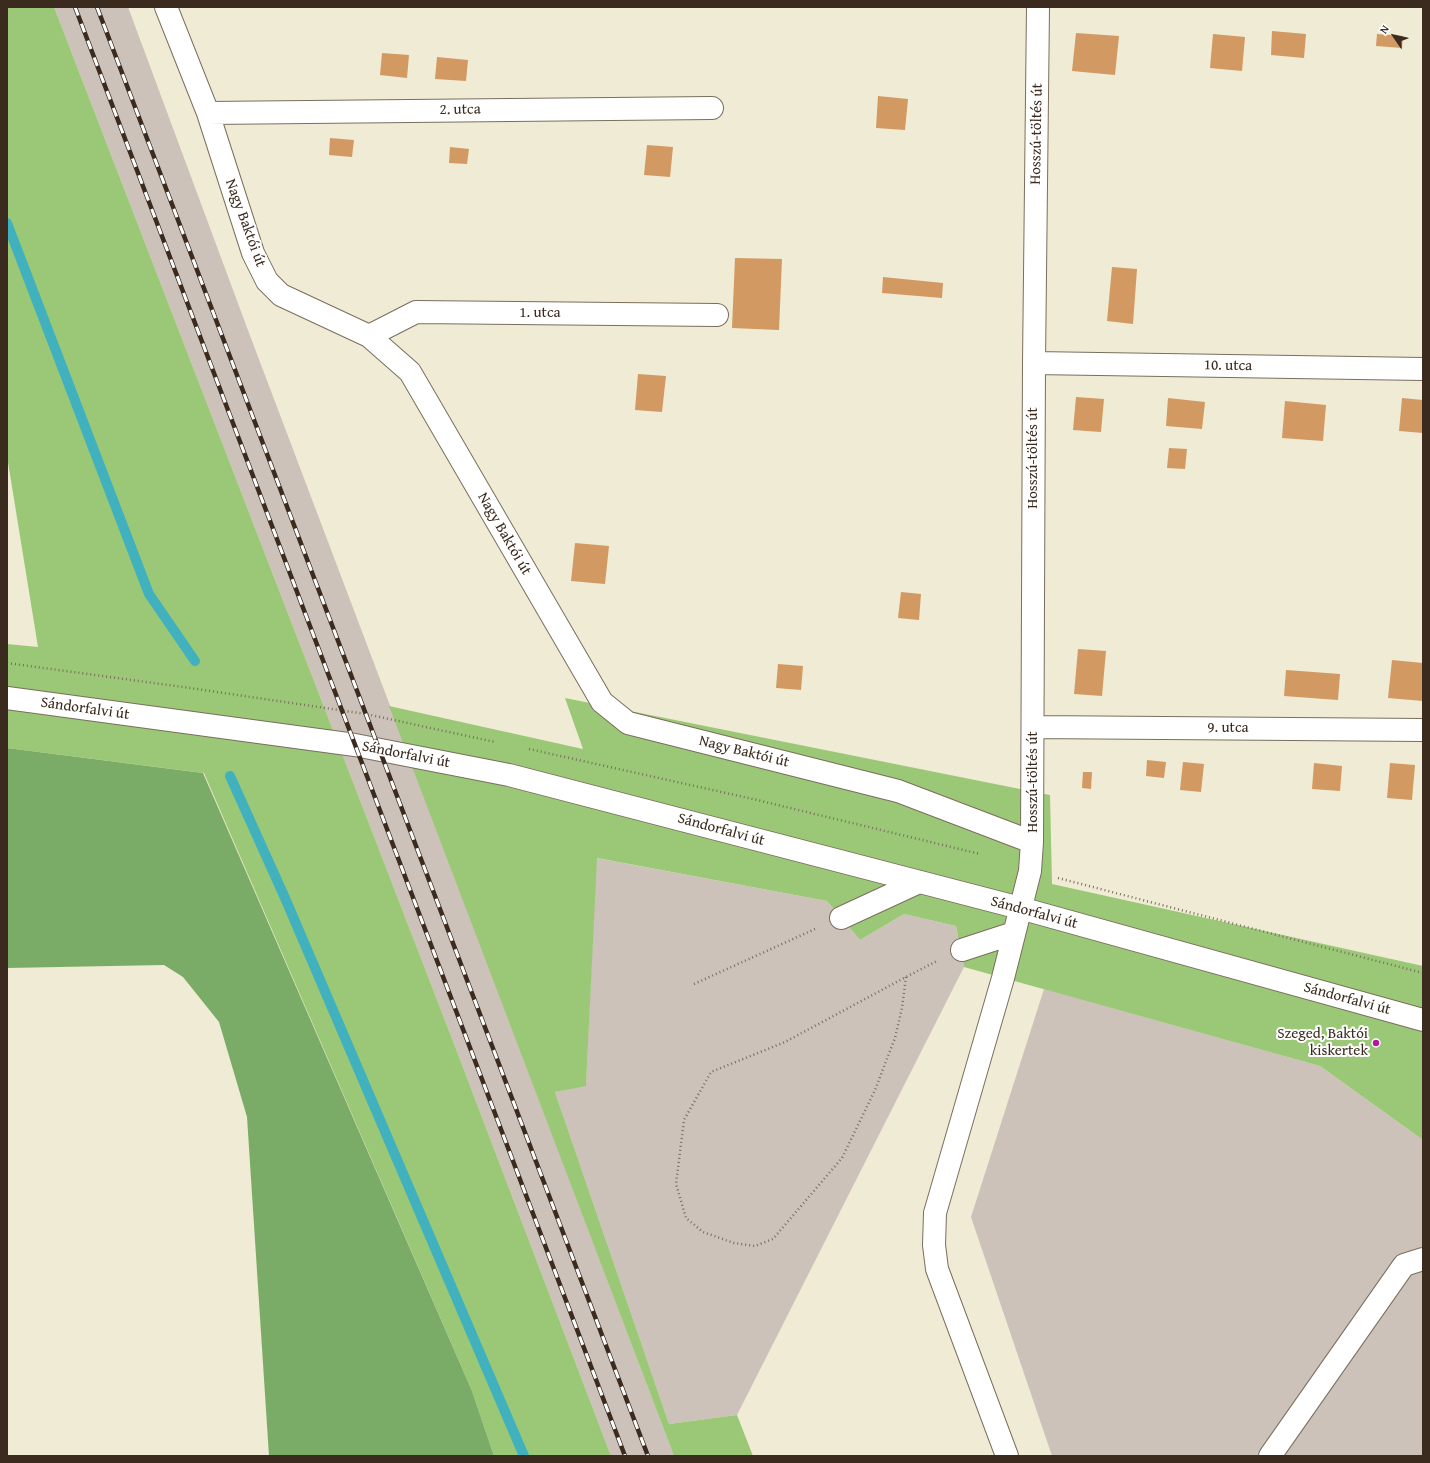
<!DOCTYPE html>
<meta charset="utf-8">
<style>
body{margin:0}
#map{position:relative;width:1430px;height:1463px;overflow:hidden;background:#f0ebd4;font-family:"Gentium Book Plus",serif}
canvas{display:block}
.frame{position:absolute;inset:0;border:8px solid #3b2a1e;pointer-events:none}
.north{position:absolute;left:1374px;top:16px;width:40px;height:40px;-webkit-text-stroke:3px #fff;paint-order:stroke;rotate:304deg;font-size:11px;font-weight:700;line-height:16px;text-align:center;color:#3b2a1e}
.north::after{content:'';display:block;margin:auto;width:14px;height:18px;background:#3b2a1e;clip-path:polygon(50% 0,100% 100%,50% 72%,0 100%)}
</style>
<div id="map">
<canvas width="1430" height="1463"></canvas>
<div class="frame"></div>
<div class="north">N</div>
</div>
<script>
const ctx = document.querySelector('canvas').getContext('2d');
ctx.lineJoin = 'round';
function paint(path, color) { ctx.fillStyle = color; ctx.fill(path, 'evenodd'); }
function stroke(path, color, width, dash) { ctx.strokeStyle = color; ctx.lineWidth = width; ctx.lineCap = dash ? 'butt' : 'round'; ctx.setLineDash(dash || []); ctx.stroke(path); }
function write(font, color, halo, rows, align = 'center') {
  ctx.font = font + ' "Gentium Book Plus",serif'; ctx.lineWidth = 4; ctx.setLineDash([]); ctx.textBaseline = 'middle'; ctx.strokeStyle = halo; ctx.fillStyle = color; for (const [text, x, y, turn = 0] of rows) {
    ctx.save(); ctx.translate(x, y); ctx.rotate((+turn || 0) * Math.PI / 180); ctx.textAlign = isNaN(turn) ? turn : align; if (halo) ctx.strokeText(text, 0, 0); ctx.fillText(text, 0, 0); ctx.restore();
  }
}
paint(new Path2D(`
 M54 7H128L249 333 674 1456H611L456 1049Z
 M596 858 827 901 860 940 904 914 956 926 964 967 737 1415 669 1424 555 1092 586 1085Z
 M1044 989 1320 1066 1423 1140V1456H1052L971 1217Z`), '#ccc2b9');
paint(new Path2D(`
 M7 7H54L456 1049 611 1456H494L472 1391 204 773 7 748V644L38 647 7 456Z
 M565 698 1050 795 1052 884 1423 966V1140L1320 1066 964 967 956 926 904 914 860 940 827 901 597 858 586 1086 555 1092 669 1424 737 1415 753 1456H674L389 706 583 749Z`), '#9ac876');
paint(new Path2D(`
 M7 748 203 773 472 1391 494 1456H269L247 1117 219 1022 183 977 164 965 7 968Z`), '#7bac67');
stroke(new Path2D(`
 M7 223 149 594 195 661
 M230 776 285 898 524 1456`), '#42b1be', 10);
paint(new Path2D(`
 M1272 31 1306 34 1304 58 1271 55Z
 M1076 33 1119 36 1115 75 1072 71Z
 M1213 34 1245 37 1242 71 1210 68Z
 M1377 34 1403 36 1402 48 1376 46Z
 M382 53 409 55 407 78 380 75Z
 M437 57 468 60 466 81 435 79Z
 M878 96 908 99 905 130 876 128Z
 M330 138 354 140 352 157 329 155Z
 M647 145 673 147 670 177 644 175Z
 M450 147 469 149 467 164 449 163Z
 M735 258 782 259 779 330 732 328Z
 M1112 267 1137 269 1133 324 1107 321Z
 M883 277 943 283 942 298 882 293Z
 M638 374 666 376 662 412 635 410Z
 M1076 397 1104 399 1101 432 1073 430Z
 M1168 398 1205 402 1202 429 1166 426Z
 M1402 398 1423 400V433L1399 431Z
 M1285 401 1326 405 1323 441 1282 438Z
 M1169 448 1187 449 1185 469 1167 468Z
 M575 543 609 546 605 584 571 581Z
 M901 592 921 594 919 620 898 618Z
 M1078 649 1106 651 1102 696 1074 694Z
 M1392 660 1423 663V701L1388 698Z
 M778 664 803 666 801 690 776 688Z
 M1286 670 1340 674 1338 700 1284 696Z
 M1147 760 1166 762 1164 778 1146 776Z
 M1183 762 1204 764 1201 792 1180 790Z
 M1314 763 1342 766 1340 791 1312 789Z
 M1390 763 1415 765 1412 800 1387 798Z
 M1083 772H1092L1091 789 1082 788Z`), '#d29962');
const minor = new Path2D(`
 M166 7 208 113 253 253 267 281 281 295 369 336 410 372 602 702 628 723 898 791 1032 842
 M208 113 712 108
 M369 336 416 312 717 315
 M1034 363 1423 369
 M1033 727 1423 730
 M841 918 919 882
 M962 950 1014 933
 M1007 1456 937 1269 934 1245 935 1213 1003 978 1030 871 1032 842 1034 363 1038 7
 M1270 1456 1404 1265 1423 1259`);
const major = new Path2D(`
 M7 698 355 745 509 775 1020 908 1423 1020`);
stroke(minor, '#7a6e5e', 24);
stroke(major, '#7a6e5e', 24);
stroke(new Path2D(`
 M7 663 183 687 366 714 495 742
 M529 749 753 799 980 854
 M1058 878 1423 973
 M906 977 902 1008 895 1038 875 1090 842 1158 773 1239 755 1246 734 1243 703 1232 686 1218 676 1184 684 1120 711 1072 785 1042 906 977 931 964 937 961
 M694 984 815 929`), '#7a6e5e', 2.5, [1, 3]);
stroke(minor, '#fff', 22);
stroke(major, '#fff', 22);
const rail = new Path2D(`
 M75 7 625 1456
 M97 7 648 1456`);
stroke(rail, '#3b2a1e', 4.5);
stroke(rail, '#fff', 3, [9]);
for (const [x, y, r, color] of [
 [1376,1043,4,"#b5179e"]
]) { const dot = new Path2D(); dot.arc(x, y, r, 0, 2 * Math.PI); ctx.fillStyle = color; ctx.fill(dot); stroke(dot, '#fff', 1.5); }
write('15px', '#3b2a1e', '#fff', [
 ["2. utca",460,110,-1],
 ["Hosszú-töltés út",1037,134,-89],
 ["Nagy Baktói út",245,223,70],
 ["1. utca",540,313],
 ["10. utca",1228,366,1],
 ["Hosszú-töltés út",1033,458,-90],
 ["Nagy Baktói út",504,534,60],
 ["Sándorfalvi út",85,709,8],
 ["9. utca",1228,728],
 ["Nagy Baktói út",744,752,14],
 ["Sándorfalvi út",406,755,11],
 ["Hosszú-töltés út",1033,782,-90],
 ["Sándorfalvi út",721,830,15],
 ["Sándorfalvi út",1034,913,15],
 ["Sándorfalvi út",1347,999,15]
]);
write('15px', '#3b2a1e', '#fff', [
 ["Szeged, Baktói",1368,1034],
 ["kiskertek",1368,1051]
], 'right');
</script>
